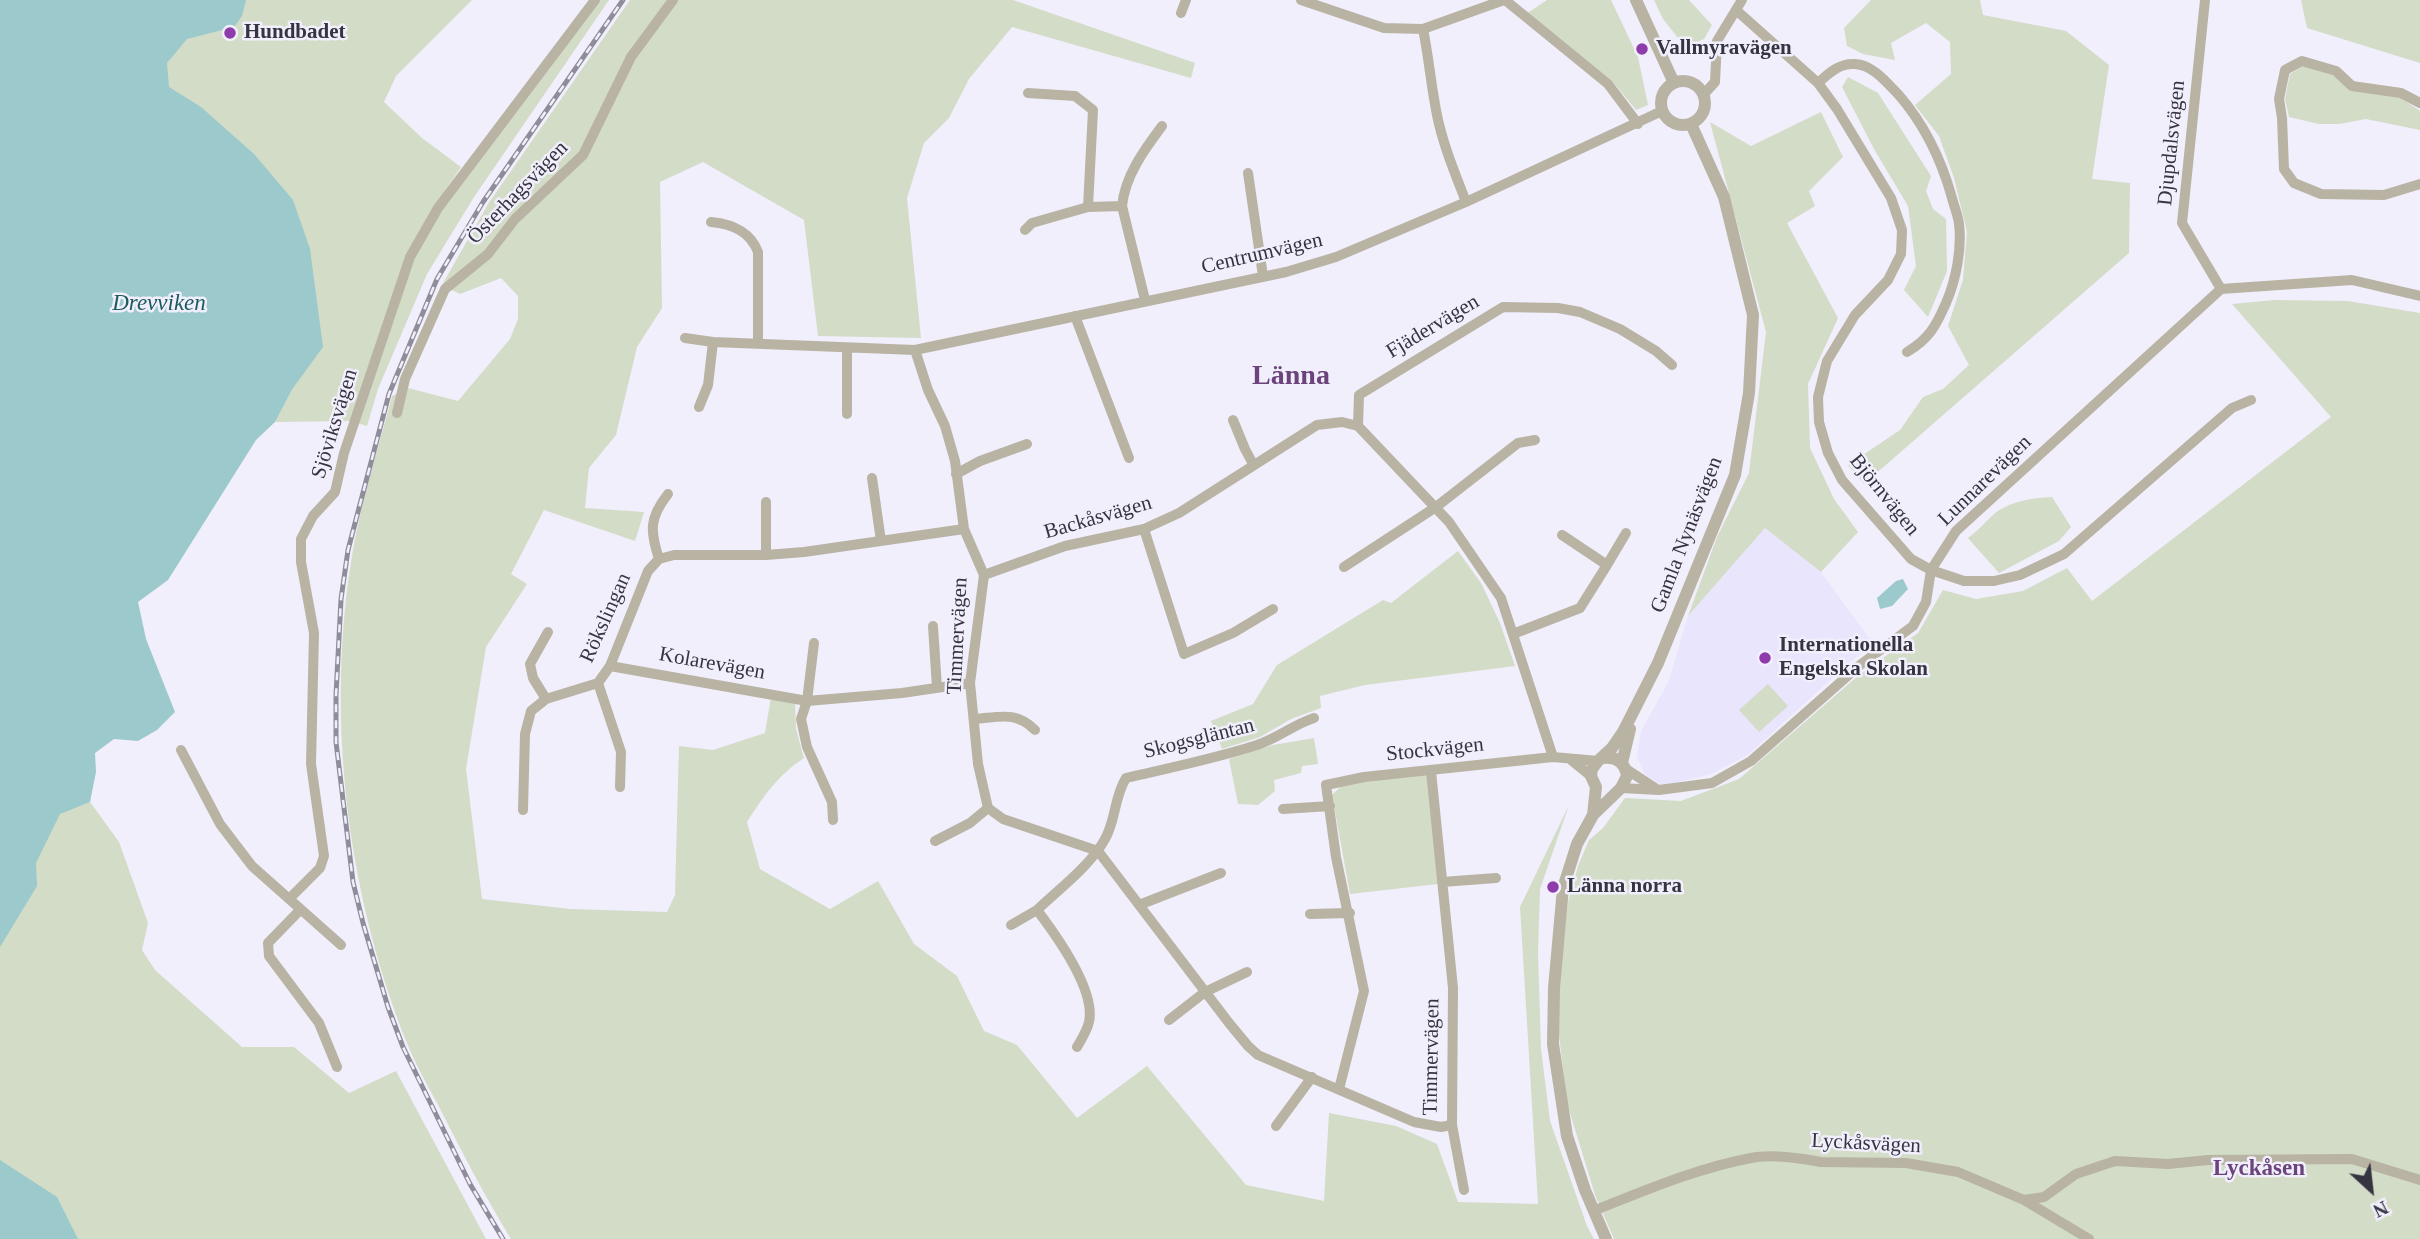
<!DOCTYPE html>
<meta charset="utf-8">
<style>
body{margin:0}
#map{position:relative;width:2420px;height:1239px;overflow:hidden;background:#f1effc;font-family:Georgia,serif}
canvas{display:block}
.north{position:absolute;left:2336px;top:1155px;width:70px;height:70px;-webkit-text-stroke:5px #f1effc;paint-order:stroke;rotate:153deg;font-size:19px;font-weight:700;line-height:28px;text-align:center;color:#363440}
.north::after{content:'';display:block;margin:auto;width:24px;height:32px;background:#363440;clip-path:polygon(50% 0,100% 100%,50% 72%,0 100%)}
</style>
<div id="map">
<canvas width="2420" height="1239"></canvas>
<div class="north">N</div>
</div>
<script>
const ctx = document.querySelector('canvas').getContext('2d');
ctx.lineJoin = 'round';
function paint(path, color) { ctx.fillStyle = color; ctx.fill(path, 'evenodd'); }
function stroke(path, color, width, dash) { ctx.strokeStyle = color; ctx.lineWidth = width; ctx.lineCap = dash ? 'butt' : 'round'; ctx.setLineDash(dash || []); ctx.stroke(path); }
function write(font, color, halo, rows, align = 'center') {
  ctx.font = font + ' Georgia,serif'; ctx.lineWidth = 5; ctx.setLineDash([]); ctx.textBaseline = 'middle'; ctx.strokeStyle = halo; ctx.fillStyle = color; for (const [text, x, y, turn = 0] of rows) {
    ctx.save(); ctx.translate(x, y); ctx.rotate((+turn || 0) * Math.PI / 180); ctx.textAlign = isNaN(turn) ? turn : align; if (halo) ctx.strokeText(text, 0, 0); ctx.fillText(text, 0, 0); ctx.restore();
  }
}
paint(new Path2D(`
 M1765 528 1821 572 1874 645 1850 662 1748 755 1711 774 1662 786 1644 773 1637 756 1641 731 1669 681 1688 616Z`), '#e9e5fd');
paint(new Path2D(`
 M90 0H472L396 76 384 102 422 138 461 167 434 207 351 421 275 422 293 388Z
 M599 0H609L474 197 427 274 378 389 367 426 357 423 412 259 440 210Z
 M630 0H1013L1195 63 1191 78 1012 27 969 79 949 118 924 143 907 198 921 338 818 336 804 220 703 162 660 182 662 308 637 347 616 435 589 468 585 508 644 512 635 541 544 510 511 574 527 584 486 647 466 769 482 899 570 909 667 912 675 895 679 746 713 750 765 733 771 697 795 702 796 729 804 758C778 775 763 797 747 822L760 869 830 909 878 881 914 944 957 976 984 1031 1017 1045 1077 1118 1147 1066 1246 1185 1324 1201 1329 1113 1396 1126 1437 1144 1458 1202 1538 1204 1520 907 1569 805 1540 889 1538 953 1541 1049 1550 1121 1587 1226 1594 1239H511C484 1195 461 1150 438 1105 427 1084 415 1064 407 1043 346 892 325 711 353 550 362 498 379 447 392 396L408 388 458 401 510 339 518 319V296L501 278 460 294 442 285 488 204Z
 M1547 0H1611L1638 57 1648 105 1636 110 1613 82 1526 14Z
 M1654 0H1689L1712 25 1704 39 1686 48 1663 19Z
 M1871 0H1980L1983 15 2066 31 2109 65 2092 179 2130 183 2129 253 1864 484 1848 465 1900 430 1923 397 1943 389 1969 365 1948 326 1963 280 1967 232 1954 178 1939 136 1915 105 1951 74 1950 42 1926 23 1891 43 1895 60 1863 54 1847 46 1844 28Z
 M2301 0H2420V63L2307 28Z
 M2304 66 2401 98 2420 111V130L2366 119 2339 124H2319L2289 117 2285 99 2290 74Z
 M1848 77 1878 93 1931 176 1926 191 1933 209 1946 219 1947 271 1928 317 1904 290 1916 266 1908 206 1874 149 1842 87Z
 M1821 112 1843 157 1809 191 1815 206 1787 223 1838 318 1808 384 1810 448 1834 499 1858 532 1821 572 1765 528 1688 616 1717 537 1749 473 1766 332 1710 122 1751 146Z
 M2275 300 2348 301 2420 313V1239H1614L1595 1195 1567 1103 1559 1035 1558 993 1568 902 1578 866 1589 840 1603 828 1625 798 1681 801 1739 779 1859 675 1918 633 1943 590 1976 599 2023 591 2067 568 2092 601 2331 417 2232 304Z
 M2052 497 2071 527 2059 541 1999 573 1968 538C1978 531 1984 523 1993 515 2009 501 2032 498 2052 497Z
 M1458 551 1481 583 1500 623 1515 666 1365 685 1320 696 1321 708 1291 719 1260 737 1222 749 1211 721 1253 704 1277 665 1383 600 1391 603Z
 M1768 684 1788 706 1759 732 1739 710Z
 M0 734 82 805 90 802 119 842 148 923 142 950 155 970 242 1047H294L349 1093 396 1071 486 1239H0Z
 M1314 738 1318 764 1302 766 1301 773 1274 780 1275 791 1258 805 1238 804 1229 759 1273 745Z
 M1429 774 1438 884 1350 894 1332 795 1346 781Z`), '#d2dcc7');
paint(new Path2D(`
 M0 0H246L242 16 234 27 187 39 167 63 169 87 201 107 254 154 293 200 310 249 323 347 293 388 275 422 256 440 168 580 138 602 146 639 175 712 157 730 138 741 114 739 95 753 96 772 90 802 60 814 36 863 37 886 0 947Z
 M1903 579 1908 589 1892 606 1880 609 1877 598 1896 581Z
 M0 1160 57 1197 78 1239H0Z`), '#9cc9cb');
stroke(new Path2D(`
 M1301 0 1384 28 1423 29 1504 0
 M1505 0 1608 84 1638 124
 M2205 0 2182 223 2221 289
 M1736 10 1818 83 1837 109 1891 198 1902 230 1901 254 1888 280 1855 315 1827 361 1818 397 1819 422 1828 453 1842 480 1911 559 1931 570 1964 581H1994L2020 575 2064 554 2232 408 2251 400
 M1181 13 1186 0
 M1423 29C1429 58 1431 86 1437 115 1443 145 1455 173 1466 202
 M1818 83C1829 73 1839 63 1855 64 1873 65 1886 82 1898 94 1925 125 1941 158 1952 198 1954 206 1958 215 1959 224 1962 249 1956 280 1946 303 1936 326 1929 339 1907 352
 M1704 94 1715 82 1717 41 1742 0
 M2420 103 2401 93 2352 86 2336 71 2302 61 2285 70 2279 99 2282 118 2284 169 2294 183 2321 194 2384 195 2420 184
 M1248 173 1263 276
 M1122 206 1145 300
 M1088 207 1122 206C1125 176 1144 150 1162 126
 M711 222C732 224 750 231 758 252V343
 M1025 230 1032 223 1088 207 1093 110 1075 96 1028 93
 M2221 289 2352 280 2420 296
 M1075 316 1129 458
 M685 338 713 342 915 350 1286 272 1336 257 1466 202 1662 111
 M915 350 928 390 945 426 955 461 964 529 984 575 970 683 978 764 988 808 1003 819 1098 851 1229 1023 1248 1046 1258 1055 1414 1122 1441 1127 1452 1125
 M699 407 708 385 713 342
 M397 413 405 379 445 289 488 254 515 219 583 155 631 57 673 0
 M847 414V348
 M1233 420 1245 449 1253 464
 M1358 426 1359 395 1503 307 1558 308 1580 312 1620 329 1656 351 1672 365
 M956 474 980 461 1027 444
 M872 478 881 541
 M1144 529 1184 654 1233 633 1273 609
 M766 555V502
 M659 559C650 531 649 518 668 494
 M1607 565 1626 533
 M1344 567 1436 507 1518 443 1535 440
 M984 575 1065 546 1144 529 1179 513 1317 425 1342 422 1358 426 1449 522 1501 598 1553 757
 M933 626 937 688
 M1513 634 1580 608 1607 565 1562 535
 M814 643 807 701 801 719 807 747 832 802 833 820
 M610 666 807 701 902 693 970 683
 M598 683 621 752 620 787
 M546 699 533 678 530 664 548 632
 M975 719C1000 717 1016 711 1035 730
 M181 750 220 824 252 866 341 945
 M1570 759 1591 776
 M1626 769 1658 790
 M1431 771 1453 988 1452 1125 1464 1190
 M1621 788 1659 790 1712 783 1751 761 1860 665 1913 626 1926 602 1931 570 1956 531 2221 289
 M1283 809 1330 806
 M523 810 525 734 531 711 546 699 598 683 610 666 648 571 659 559 674 555H766L804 552 964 529
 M935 841 970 823 988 808
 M1442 882 1496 878
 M290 898 320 868 324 856 311 764 314 633 301 562V539L313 516 335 492 344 453 410 257 438 208 595 0
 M1139 905 1221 873
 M300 910 268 943 269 956 319 1023 337 1067
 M1037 910C1058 890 1091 865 1105 839 1116 820 1114 797 1126 778 1169 768 1213 759 1254 746 1276 740 1292 725 1314 718
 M1310 914 1350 913
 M1011 925 1037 910C1056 935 1096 990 1089 1022 1087 1031 1081 1040 1077 1047
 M1169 1020 1205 992 1247 972
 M1339 1089 1364 991 1336 857 1326 785 1364 777 1553 757 1598 761
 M1276 1126 1312 1077
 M2024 1200 2044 1197 2076 1174 2115 1161 2168 1164 2208 1160 2352 1159 2420 1180
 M1593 1211C1644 1191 1697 1168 1751 1158 1770 1154 1802 1158 1821 1162L1906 1163 1958 1172 2024 1200 2089 1239`), '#b9b3a4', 10);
stroke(new Path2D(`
 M1636 0 1674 83
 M1661 103a22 22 0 1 1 44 0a22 22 0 1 1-44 0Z
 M1602 758C1616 756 1625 762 1627 776L1621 788 1593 815 1577 844 1563 888 1554 988 1553 1044 1567 1136 1585 1190 1606 1239
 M1622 763 1630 729
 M1593 815 1596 787 1591 776 1592 769 1598 761 1612 748 1623 732 1658 663 1735 475 1749 393 1753 315 1724 197 1691 124`), '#b9b3a4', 12);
const rail = new Path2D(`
 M503 1239 470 1184 403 1047 388 1007 363 923 353 882 336 742V695L341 599 348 550 389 394 437 279 483 202 623 0`);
stroke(rail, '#8f8d99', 5);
stroke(rail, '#f1effc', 2.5, [8]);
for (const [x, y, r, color] of [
 [230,33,7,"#8e3cab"],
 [1642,49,7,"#8e3cab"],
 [1765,658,7,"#8e3cab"],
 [1553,887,7,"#8e3cab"]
]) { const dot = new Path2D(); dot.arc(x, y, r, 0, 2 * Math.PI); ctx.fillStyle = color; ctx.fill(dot); stroke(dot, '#f1effc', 2.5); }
write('bold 21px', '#363440', '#f1effc', [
 ["Hundbadet",244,33],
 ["Vallmyravägen",1656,49],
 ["Internationella",1779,646],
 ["Engelska Skolan",1779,670],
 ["Länna norra",1567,887]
], 'left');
write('21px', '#363440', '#f1effc', [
 ["Djupdalsvägen",2172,143,-84],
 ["Österhagsvägen",518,193,-46],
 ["Centrumvägen",1262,254,-13],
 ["Fjädervägen",1433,327,-31],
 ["Sjöviksvägen",335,424,-73],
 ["Lunnarevägen",1985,481,-44],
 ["Björnvägen",1884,495,51],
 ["Backåsvägen",1098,518,-16],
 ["Gamla Nynäsvägen",1687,535,-69],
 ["Rökslingan",606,618,-66],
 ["Timmervägen",958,636,-87],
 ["Kolarevägen",712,664,10],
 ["Skogsgläntan",1199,739,-14],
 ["Stockvägen",1435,750,-6],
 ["Timmervägen",1432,1057,-89],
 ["Lyckåsvägen",1866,1144,3]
]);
write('italic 23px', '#1b5a5d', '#f1effc', [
 ["Drevviken",159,304]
]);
write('bold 23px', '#6c437c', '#f1effc', [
 ["Lyckåsen",2259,1169]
]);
write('bold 28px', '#6c437c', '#f1effc', [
 ["Länna",1291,377]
]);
</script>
